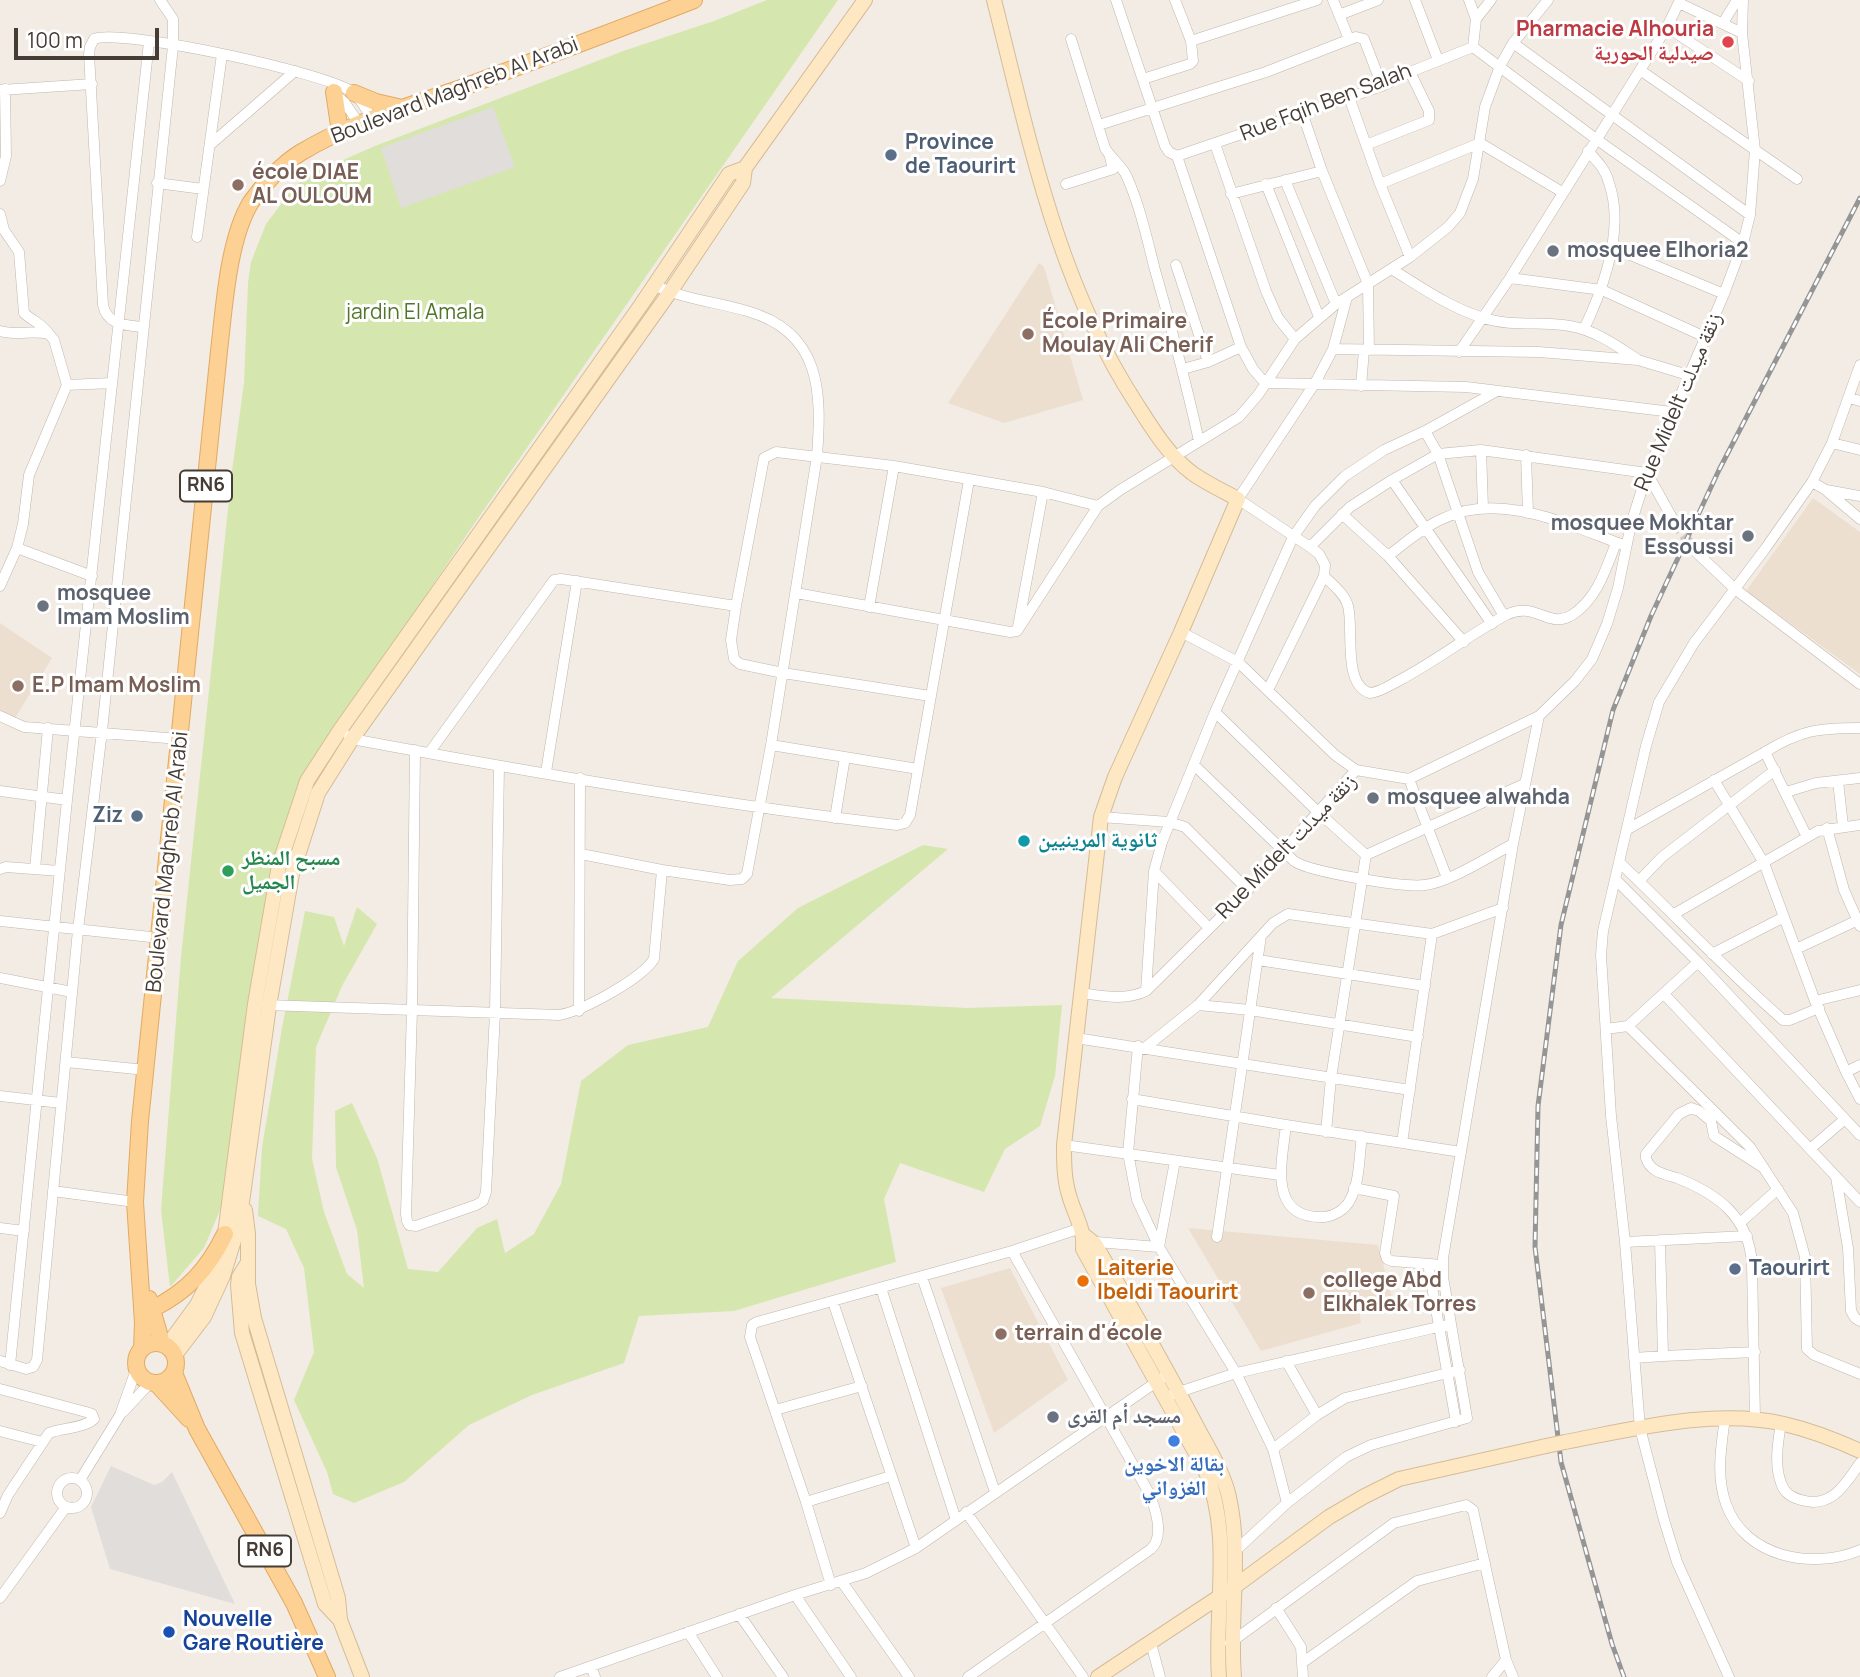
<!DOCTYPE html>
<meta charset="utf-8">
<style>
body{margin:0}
#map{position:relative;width:1860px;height:1677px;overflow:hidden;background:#f2ece5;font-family:Manrope,sans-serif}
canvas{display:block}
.scale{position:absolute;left:14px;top:28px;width:145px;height:32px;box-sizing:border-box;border:4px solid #453c35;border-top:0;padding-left:9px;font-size:21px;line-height:24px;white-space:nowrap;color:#453c35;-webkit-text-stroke:5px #fff;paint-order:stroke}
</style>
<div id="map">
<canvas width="1860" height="1677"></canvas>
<div class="scale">100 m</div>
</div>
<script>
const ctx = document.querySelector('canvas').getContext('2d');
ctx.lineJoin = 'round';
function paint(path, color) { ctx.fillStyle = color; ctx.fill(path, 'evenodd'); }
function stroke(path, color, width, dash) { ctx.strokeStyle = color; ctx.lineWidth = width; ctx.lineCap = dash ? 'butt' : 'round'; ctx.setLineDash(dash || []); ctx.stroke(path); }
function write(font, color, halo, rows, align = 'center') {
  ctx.font = font + ' Manrope,"Noto Naskh Arabic",sans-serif'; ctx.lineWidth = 6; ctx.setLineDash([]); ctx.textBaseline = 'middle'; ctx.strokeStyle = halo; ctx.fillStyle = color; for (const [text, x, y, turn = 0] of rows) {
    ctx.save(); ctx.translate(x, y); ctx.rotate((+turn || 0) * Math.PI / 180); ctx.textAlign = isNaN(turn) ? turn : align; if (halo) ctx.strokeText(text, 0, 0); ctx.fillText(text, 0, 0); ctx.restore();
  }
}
paint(new Path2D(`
 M1039 263 1044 267 1083 400 1004 423 948 403Z
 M1813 498 1860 532V674L1746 591Z
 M0 623 52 658 12 723 0 714Z
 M1188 1228 1378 1245 1393 1301 1359 1310 1361 1323 1261 1351Z
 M1010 1268 1068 1380 994 1433 941 1288Z`), '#ecdfcf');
paint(new Path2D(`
 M767 0H838L472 527 331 736 277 859 232 1158 220 1210 204 1248 170 1287 161 1210 181 957 232 471 244 383 248 283 251 262 266 224 294 187 305 178 325 168 375 146 626 50 714 21Z
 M923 845 948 849 771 998 967 1008 1062 1005 1055 1076 1040 1126 1005 1149 984 1192 900 1163 884 1199 896 1262 734 1311 639 1316 624 1363 532 1395 469 1425 404 1482 354 1503 333 1494 327 1472 294 1400 314 1352 304 1268 286 1229 258 1216 262 1147 282 1028 305 911 334 917 344 946 357 907 377 924 342 986 316 1047 312 1159 324 1212 347 1274 364 1288 357 1230 336 1167 335 1111 352 1103 377 1158 408 1269 438 1272 477 1228 497 1219 505 1253 534 1234 561 1184 581 1081 628 1045 708 1027 738 961 798 908Z`), '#d5e7ae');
paint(new Path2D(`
 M493 107 515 167 401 208 381 148Z
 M111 1466 154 1485 162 1482 172 1472 235 1604 110 1569 91 1507Z`), '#e0ddda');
stroke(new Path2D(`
 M1675 523 1696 552`), '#cfc9c2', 10, [10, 5]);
const street = new Path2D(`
 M1116 0 1165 146 1169 152 1177 156
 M1333 0 1349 39
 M1415 0 1438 60
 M1469 0 1476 19
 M1679 3 1742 33
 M1339 15 1378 0
 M1723 23 1737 0
 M1667 27 1749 81
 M1071 39 1105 148C1111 159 1122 165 1127 177 1140 206 1147 239 1155 270 1171 326 1186 383 1199 441
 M1191 41 1317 0
 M1513 43 1750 215
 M1473 47 1596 139 1743 243
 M1473 47 1476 19 1491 0
 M1640 70 1797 179
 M1143 79 1190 64 1193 61 1191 41 1175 0
 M1 90 92 84
 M334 93 345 103 360 125
 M1349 97 1380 184 1410 257
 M1303 115 1322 171 1368 284 1369 350
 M1099 125 1266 72 1356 37 1364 39 1382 86
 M211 144 295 71
 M1215 144 1266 291 1278 318 1295 339
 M1366 145 1429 120V111L1410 72
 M1177 156 1241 347 1253 369 1265 383 1466 387 1672 412
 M1177 156 1382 86 1410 72 1473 47
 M1285 180 1336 304
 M0 181 6 156 5 89
 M157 183 203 189
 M1066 184 1113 169 1110 157
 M1266 184 1319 317
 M1380 184 1480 143 1562 192
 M1231 194 1322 171
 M0 214 4 230 19 252 24 313C32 321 43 324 49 334
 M197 237 222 54
 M1611 247 1724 294
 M1176 265 1208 362
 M1393 270C1421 287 1452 309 1484 318 1512 327 1541 321 1570 326 1595 330 1617 346 1637 359
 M1510 278 1602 290 1705 337
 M142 327C125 325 107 325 103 305L89 54 90 47 94 39C121 28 329 73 354 93 361 99 367 112 373 119
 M1584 329C1604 287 1625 229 1609 183 1606 170 1597 161 1588 151
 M0 331C17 336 32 330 49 334L54 340 67 385
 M1333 349 1539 352 1638 360 1688 375
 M1459 352 1510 278 1667 27 1680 0
 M1183 369 1208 362 1241 347
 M1361 386 1364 350
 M1849 398 1860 401
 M1425 431 1438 454 1478 572 1504 616
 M1832 443 1860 450
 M1481 450 1483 508
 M1526 455 1528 513
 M1392 480 1492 624
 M1812 482 1826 490 1860 496
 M1828 492 1860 519
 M1342 514 1388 556 1464 642
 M1310 547 1350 507 1392 480 1438 454 1481 450 1647 473 1675 523
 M17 548 23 524 29 475 67 385 112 383
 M1696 552 1735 589 1860 684
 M1388 556C1405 543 1422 528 1442 519 1499 491 1566 524 1621 544
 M1324 576C1332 584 1345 594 1348 606 1354 627 1342 685 1370 693 1381 692 1390 685 1400 680 1436 661 1469 635 1506 615 1535 600 1549 630 1572 615 1597 599 1606 569 1616 543
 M0 586 17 548 92 576
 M796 593 1010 632 1017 631 1098 506 1120 490 1239 417 1258 395 1295 339 1336 304 1410 257 1448 227 1460 213 1473 179 1485 107 1500 66 1513 43 1548 0
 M869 607 894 466
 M1018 627 1043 492
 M1181 632 1238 662 1335 755 1356 770 1409 779 1539 716 1575 681 1592 659 1607 624 1618 588 1631 524 1647 473 1724 294 1743 243 1750 215 1755 150 1742 33 1743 0
 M1268 690 1324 576 1325 565 1319 554 1310 547 1238 499 1315 383 1333 349 1347 297
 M930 696 783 673 740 664 734 659 731 640 736 606 764 458 776 452 894 466 1043 492 1098 506
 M1215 712 1318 812 1366 855
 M0 716 24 727 180 739
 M349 736 352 739C533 773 715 804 897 825L905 823 910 815 969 480
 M771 745 918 769
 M415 750 412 1010 406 1214 407 1221 409 1225 416 1226 476 1205 483 1201 486 1192 495 1013 499 766
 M1765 752C1801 730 1818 728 1860 728
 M429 753 554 580 561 579 736 606
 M1194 765 1294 861C1309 872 1406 888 1425 885 1450 882 1490 856 1513 844
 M546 772 577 581
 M1409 779 1447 878
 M1714 780 1764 863 1815 1001 1846 1072 1860 1099
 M1838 781 1843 826
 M0 791 67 800
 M1786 792 1816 783 1860 778
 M1101 817 1169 822 1185 827 1248 890
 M835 818 845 757
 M1827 828 1844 890 1860 926
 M1628 829 1765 752 1807 837
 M581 854 662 870 730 880 742 879 747 874 771 745 817 456C822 391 821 332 747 311 716 302 683 299 654 285
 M1366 855 1524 784
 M1620 863C1675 915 1726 970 1783 1020H1790L1819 1008
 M0 869 6 867 60 871
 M35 869 48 728
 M1154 871 1209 928
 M1616 880 1698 962 1860 1135
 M1639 881 1662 857 1775 770
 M1674 914 1818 831 1860 825
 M0 921 160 938
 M1796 949 1856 921
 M1712 954 1784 917
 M1258 960 1425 986
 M0 978 72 992
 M1146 991 1154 871 1162 842 1215 712 1293 537 1315 506 1345 476 1384 450 1425 431 1497 391
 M1081 993C1103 996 1125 1001 1146 991L1248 890 1356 770
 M1664 994 1860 1202
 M1815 1001 1860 990
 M266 1005 559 1015C583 1011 641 979 654 959L662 870
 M1198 1005 1250 1010 1418 1037
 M579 1011 580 778
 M1628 1026 1750 1147 1793 1213 1805 1257 1807 1349 1814 1355 1860 1374
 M1606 1029 1628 1026 1698 962
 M1076 1038 1410 1090
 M1138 1046 1128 1153 1137 1200 1159 1247 1236 1373 1273 1449 1287 1503
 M1146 1047 1198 1005 1273 923 1288 914 1432 934 1503 908
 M66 1062 146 1070
 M1846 1072 1860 1065
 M0 1096 61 1103
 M1132 1099 1286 1125 1461 1152
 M1286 1125C1282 1162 1267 1219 1324 1217 1334 1216 1345 1210 1350 1200 1360 1182 1359 1156 1362 1136
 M1326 1132 1331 1078 1366 855
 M1402 1143 1432 934
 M1064 1145 1280 1175
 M1810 1149 1845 1119
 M1836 1177 1848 1248 1851 1311 1855 1318 1860 1321
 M1354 1188 1394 1196 1385 1253 1387 1259 1392 1261 1442 1265
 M53 1191 135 1202
 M1741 1222 1778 1189
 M0 1228 24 1231
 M1217 1237 1261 936
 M1660 1240 1663 1356 1755 1352
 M1625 1242 1747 1236
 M1093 1245 1096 1242 1159 1247 1175 1161
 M1428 1264 1456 1422
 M922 1277 995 1492
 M881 1288 956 1520
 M833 1302 916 1548
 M1634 1358 1663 1356
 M0 1361 26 1369 33 1367 37 1360 78 930 102 731 173 46V19L160 0
 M1286 1361 1317 1415
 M10 1365 67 800 149 42
 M0 1389 86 1412 92 1414 94 1419C85 1428 62 1428 49 1433L8 1495 0 1513
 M1173 1394 1236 1373 1451 1324
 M775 1410 862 1386
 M123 1412 151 1382
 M1725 1418C1721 1447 1716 1476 1726 1504 1745 1558 1813 1570 1860 1550
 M1755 1419 1752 1264C1749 1217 1718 1194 1677 1178 1664 1174 1650 1172 1646 1158V1154L1679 1114 1691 1108 1699 1111 1711 1121 1714 1136 1764 1168
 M1781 1423C1778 1442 1774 1464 1781 1483 1784 1493 1791 1497 1801 1500 1831 1509 1845 1485 1860 1463
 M0 1431 42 1442
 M1273 1449 1317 1415 1345 1398 1460 1370
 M57 1493a15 15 0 1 1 30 0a15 15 0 1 1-30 0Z
 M80 1480 120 1415 137 1367
 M806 1502 891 1476
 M966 1512 1083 1677
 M1233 1553 1287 1503 1346 1457 1371 1445 1467 1418 1443 1277V1258L1513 844 1539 716
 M842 1582 909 1677
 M831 1585 806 1502 750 1337 752 1325 757 1322 1012 1251 1081 1228
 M795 1595 851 1677
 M0 1598 66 1507
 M1276 1608 1301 1647 1303 1677
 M739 1614 783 1677
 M688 1632 717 1677
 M1151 1643 1160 1677
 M1230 1643 1394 1523 1466 1505 1473 1510 1506 1660 1513 1677
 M1302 1663 1417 1581 1485 1563
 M591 1666 595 1677
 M560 1677 795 1595 866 1573 916 1548 1168 1374
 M968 1677 1151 1549C1165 1536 1155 1507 1149 1493L1012 1251
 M1492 1677 1506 1660
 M1729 1677 1677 1562 1664 1520 1640 1428 1625 1242 1611 1116 1601 955 1603 931 1646 746 1659 702 1694 643 1765 549 1812 482 1832 443 1860 365`);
const secondary = new Path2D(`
 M994 0C1029 138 1057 282 1136 403 1152 428 1168 455 1192 473 1206 483 1223 491 1238 499L1181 632 1115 777 1101 817 1064 1145C1064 1162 1064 1179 1069 1195 1074 1214 1085 1229 1083 1249L1205 1470C1233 1534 1214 1609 1219 1677
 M245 1210 248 1234V1284L254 1318 338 1598 340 1620 362 1677
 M1085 1236 1095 1244C1129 1304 1164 1363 1196 1425 1208 1448 1223 1471 1229 1497 1242 1556 1229 1617 1234 1677
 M247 1264 239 1277 238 1285 242 1333 325 1604 340 1620
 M167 1346 197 1305 214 1271 225 1234 255 1004 279 865 307 781 340 730 641 305 729 174 745 168
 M175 1355 204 1317 223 1276 239 1224 269 1006 292 874 318 793 352 739 670 292 743 183 745 168 865 0
 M1565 1442C1634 1429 1715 1408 1784 1424 1810 1430 1836 1440 1860 1451
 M1098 1677 1234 1587 1329 1517 1363 1497 1399 1479 1546 1446`);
const primary = new Path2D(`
 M334 92 340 132
 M354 93 376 102 402 108
 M149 1299 162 1344
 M152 1309C187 1292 208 1269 225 1234
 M136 1363a20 20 0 1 1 40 0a20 20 0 1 1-40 0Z
 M142 1349 143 1323 135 1202 140 1121 219 351C224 309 228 239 251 202 263 185 282 164 300 153 349 123 407 107 461 88 539 59 617 30 694 0
 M174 1373 197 1429 294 1603 327 1677
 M156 1383 189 1419`);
stroke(street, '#c1b6ab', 11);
stroke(secondary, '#d5bc97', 16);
stroke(primary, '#e2aa63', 18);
stroke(street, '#fff', 10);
stroke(secondary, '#fee8c3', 14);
stroke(primary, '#fdd093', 16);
const rail = new Path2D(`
 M1624 1677 1612 1644 1561 1462 1535 1247 1538 1106 1561 925 1613 710 1651 616 1719 470 1860 198`);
stroke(rail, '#959595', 5);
stroke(rail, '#fff', 2.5, [8]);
const secondaryBridge = new Path2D(`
 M1546 1446 1565 1442`);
stroke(secondaryBridge, '#d5bc97', 16, []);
stroke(secondaryBridge, '#fee8c3', 14);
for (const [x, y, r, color] of [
 [1728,42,7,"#e0444e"],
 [891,155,7,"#5c6f8a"],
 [238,185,7,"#8d6e63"],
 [1553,251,7,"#6b7280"],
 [1028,334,7,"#8d6e63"],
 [1748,536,7,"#6b7280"],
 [43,606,7,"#6b7280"],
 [18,686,7,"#8d6e63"],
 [1373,798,7,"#6b7280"],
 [137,816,7,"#5c6f8a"],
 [1024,841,7,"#0f9aa8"],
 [228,871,7,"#2e9e5b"],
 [1735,1269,7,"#5c6f8a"],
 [1083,1281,7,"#e8710a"],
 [1309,1293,7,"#8d6e63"],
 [1001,1334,7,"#8d6e63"],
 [1053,1417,7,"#6b7280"],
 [1174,1441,7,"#3f7fe0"],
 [169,1632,7,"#1a4fb4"]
]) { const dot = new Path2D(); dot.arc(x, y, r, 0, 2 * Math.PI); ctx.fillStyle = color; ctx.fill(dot); stroke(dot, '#fff', 2.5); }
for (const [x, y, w] of [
 [206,486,52],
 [265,1551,52]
]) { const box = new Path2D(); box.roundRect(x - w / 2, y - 15.5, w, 31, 5); ctx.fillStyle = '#fff'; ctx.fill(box); stroke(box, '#453c35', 2); }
write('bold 19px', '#453c35', null, [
 ["RN6",206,486],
 ["RN6",265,1551]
]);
write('bold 21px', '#be3a42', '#fff', [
 ["Pharmacie Alhouria",1714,30],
 ["صيدلية الحورية",1714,54]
], 'right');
write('21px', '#453c35', '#fff', [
 ["Boulevard Maghreb Al Arabi",455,91,-21],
 ["Rue Fqih Ben Salah",1326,103,-21],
 ["Rue Midelt زنقة ميدلت",1679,402,-67],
 ["Rue Midelt زنقة ميدلت",1287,847,-46],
 ["Boulevard Maghreb Al Arabi",168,862,-84]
]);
write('bold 21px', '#4e5e75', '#fff', [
 ["Province",905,143],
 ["de Taourirt",905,167],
 ["Ziz",123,816,"right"],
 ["Taourirt",1749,1269]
], 'left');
write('bold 21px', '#785e54', '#fff', [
 ["école DIAE",252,173],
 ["AL OULOUM",252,197],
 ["École Primaire",1042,322],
 ["Moulay Ali Cherif",1042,346],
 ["E.P Imam Moslim",32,686],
 ["college Abd",1323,1281],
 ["Elkhalek Torres",1323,1305],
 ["terrain d'école",1015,1334]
], 'left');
write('bold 21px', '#5b616d', '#fff', [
 ["mosquee Elhoria2",1567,251],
 ["mosquee Mokhtar",1734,524,"right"],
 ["Essoussi",1734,548,"right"],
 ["mosquee",57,594],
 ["Imam Moslim",57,618],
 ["mosquee alwahda",1387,798],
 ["مسجد أم القرى",1067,1417]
], 'left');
write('21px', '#517629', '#fff', [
 ["jardin El Amala",415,313]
]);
write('bold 21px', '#0d838f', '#fff', [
 ["ثانوية المرينيين",1038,841]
], 'left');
write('bold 21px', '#27864d', '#fff', [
 ["مسبح المنظر",242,859],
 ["الجميل",242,883]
], 'left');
write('bold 21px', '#c56008', '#fff', [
 ["Laiterie",1097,1269],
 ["lbeldi Taourirt",1097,1293]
], 'left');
write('bold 21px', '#366cbe', '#fff', [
 ["بقالة الاخوين",1174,1465],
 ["الغزواني",1174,1489]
]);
write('bold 21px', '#164399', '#fff', [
 ["Nouvelle",183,1620],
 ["Gare Routière",183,1644]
], 'left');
</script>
